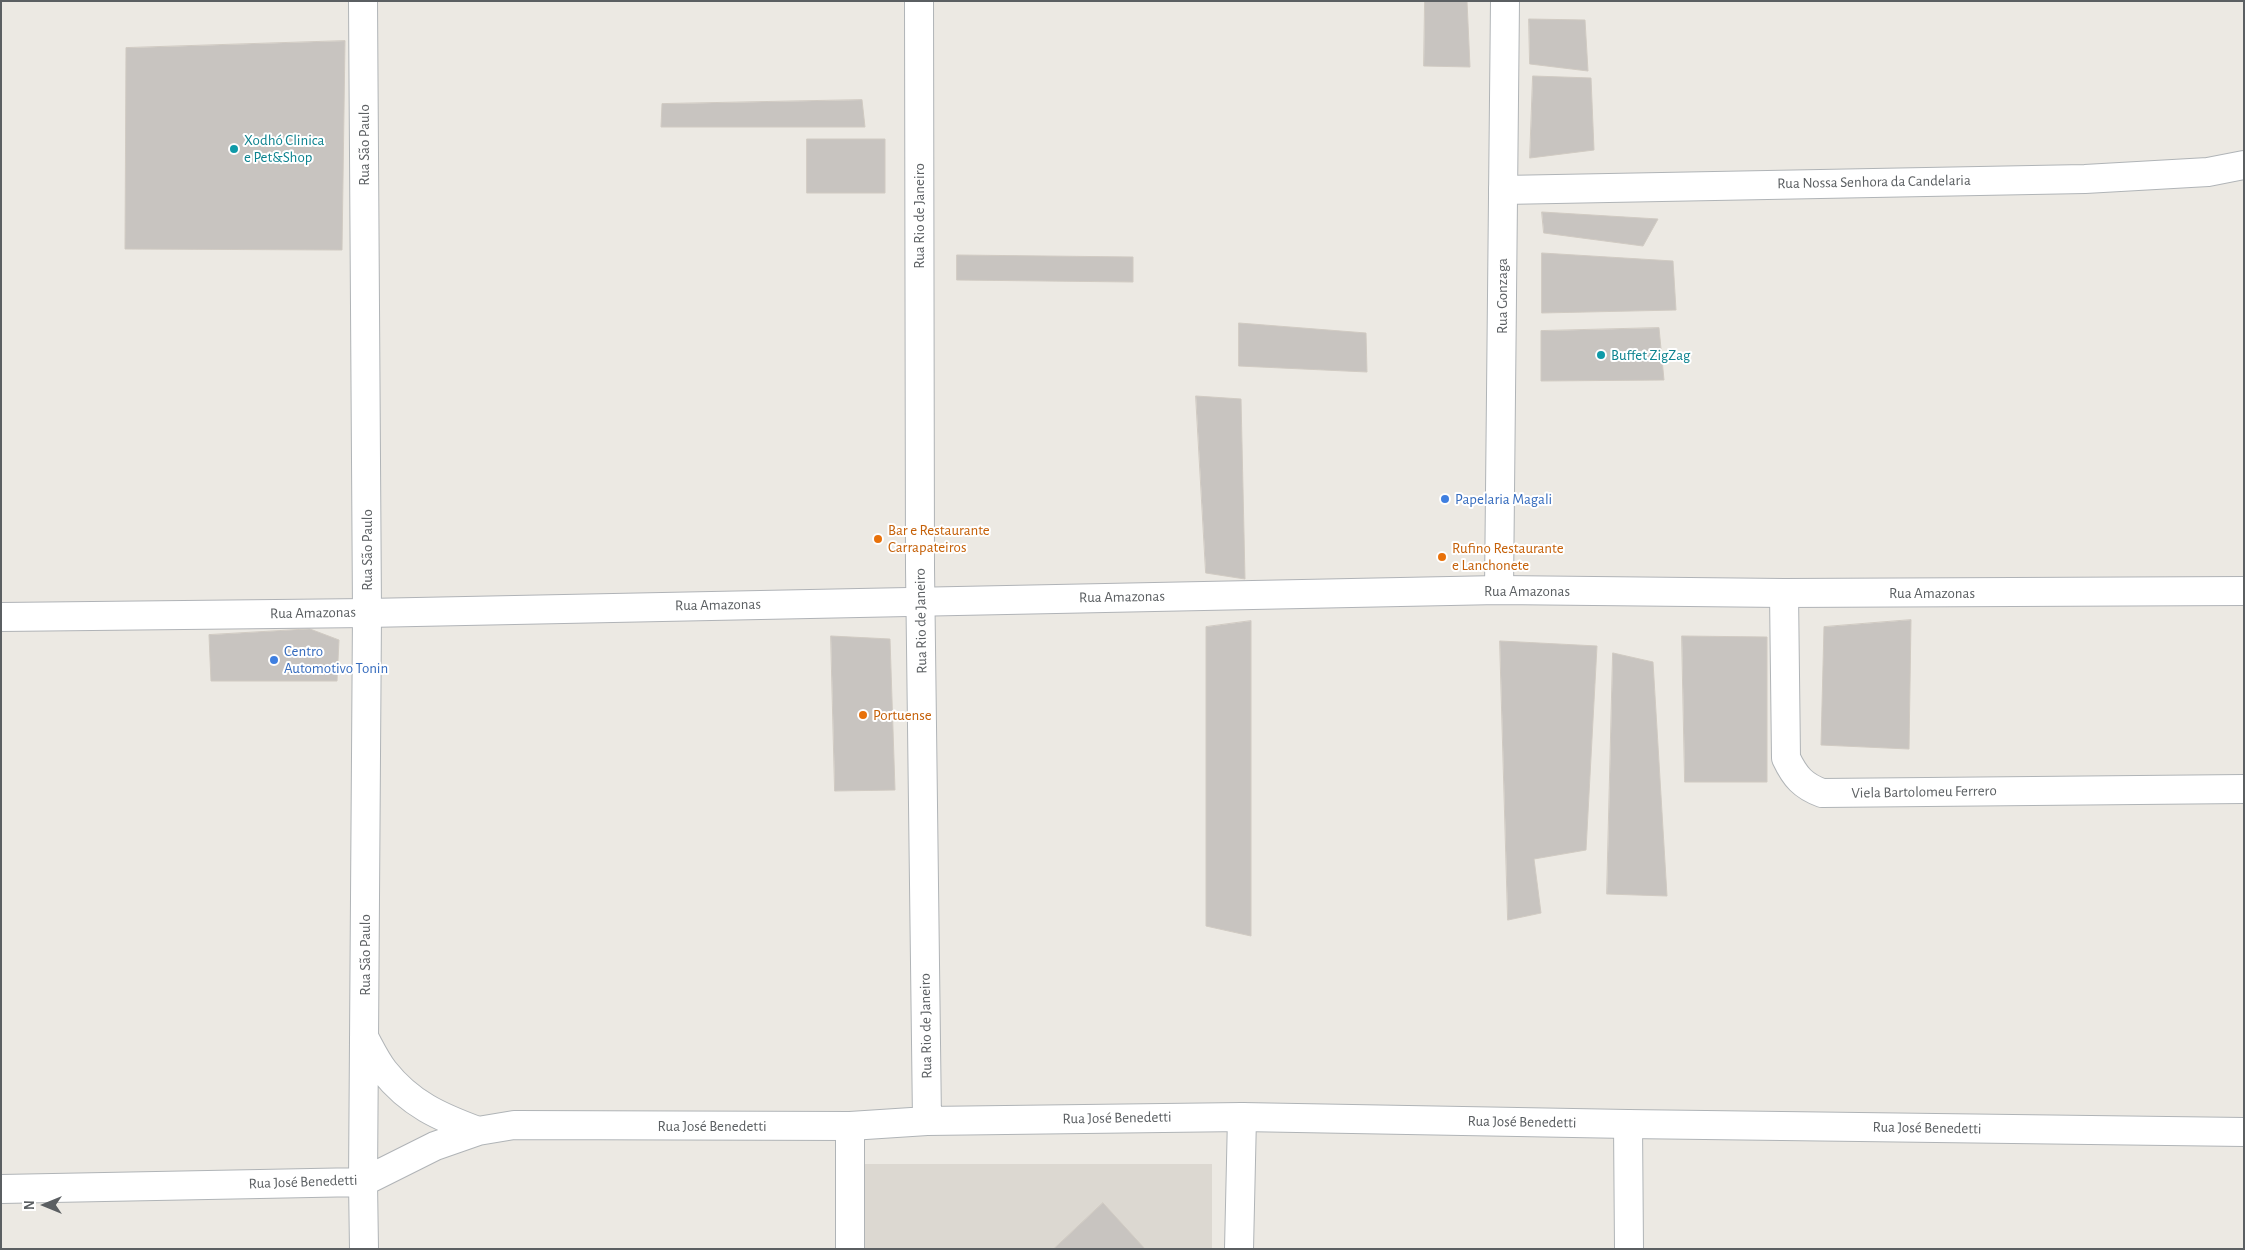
<!DOCTYPE html>
<meta charset="utf-8">
<style>
body{margin:0}
#map{position:relative;width:2245px;height:1250px;overflow:hidden;background:#ece9e3;font-family:"Alegreya Sans",sans-serif}
canvas{display:block}
.frame{position:absolute;inset:0;border:2px solid #5b5f62;pointer-events:none}
.north{position:absolute;left:20px;top:1180px;width:50px;height:50px;-webkit-text-stroke:4px #fff;paint-order:stroke;rotate:270deg;font-size:14px;font-weight:700;line-height:20px;text-align:center;color:#5b5f62}
.north::after{content:'';display:block;margin:auto;width:18px;height:22px;background:#5b5f62;clip-path:polygon(50% 0,100% 100%,50% 72%,0 100%)}
</style>
<div id="map">
<canvas width="2245" height="1250"></canvas>
<div class="frame"></div>
<div class="north">N</div>
</div>
<script>
const ctx = document.querySelector('canvas').getContext('2d');
ctx.lineJoin = 'round';
function paint(path, color) { ctx.fillStyle = color; ctx.fill(path, 'evenodd'); }
function stroke(path, color, width, dash) { ctx.strokeStyle = color; ctx.lineWidth = width; ctx.lineCap = dash ? 'butt' : 'round'; ctx.setLineDash(dash || []); ctx.stroke(path); }
function write(font, color, halo, rows, align = 'center') {
  ctx.font = font + ' "Alegreya Sans",sans-serif'; ctx.lineWidth = 4; ctx.setLineDash([]); ctx.textBaseline = 'middle'; ctx.strokeStyle = halo; ctx.fillStyle = color; for (const [text, x, y, turn = 0] of rows) {
    ctx.save(); ctx.translate(x, y); ctx.rotate((+turn || 0) * Math.PI / 180); ctx.textAlign = isNaN(turn) ? turn : align; if (halo) ctx.strokeText(text, 0, 0); ctx.fillText(text, 0, 0); ctx.restore();
  }
}
paint(new Path2D(`
 M863 1164H1212V1249H863Z`), '#dcd8d1');
const building = new Path2D(`
 M1425 1H1467L1470 67 1424 66Z
 M1529 19 1585 20 1588 71 1530 64Z
 M345 41 342 250 125 249 126 48Z
 M1533 76 1591 78 1594 150 1530 158Z
 M862 100 865 127H661L662 104Z
 M807 139H885V193H807Z
 M1542 212 1658 219 1643 246 1544 233Z
 M1542 253 1673 261 1676 310 1542 313Z
 M957 255 1133 257V282L957 280Z
 M1239 323 1366 333 1367 372 1239 366Z
 M1659 328 1664 380 1541 381V331Z
 M1196 396 1241 399 1245 579 1206 573Z
 M1911 620 1909 749 1821 745 1824 627Z
 M1251 621V936L1206 926V627Z
 M310 629 339 640 337 681H211L209 635Z
 M831 636 890 639 895 790 835 791Z
 M1682 636 1767 637V782H1685Z
 M1500 641 1597 646 1586 850 1534 859 1541 913 1508 920Z
 M1613 653 1653 662 1667 896 1607 894Z
 M1103 1203 1145 1249H1054Z`);
paint(building, '#c8c4c0');
stroke(building, '#d0cac2', 1);
const minor = new Path2D(`
 M1503 190 2085 179 2208 172 2244 165
 M1784 593 1786 758C1795 777 1803 786 1822 793L2244 789
 M1628 1124 1629 1249
 M850 1126V1249
 M1239 1249 1242 1117`);
const tertiary = new Path2D(`
 M363 1 367 613 363 1182 364 1249
 M919 1 920 568 927 1121
 M1499 590 1505 1
 M364 1037C370 1048 376 1061 384 1071 410 1104 440 1117 478 1131
 M1 1189 363 1182 435 1146 478 1131 514 1125 850 1126 927 1121 1242 1117 1628 1124 2244 1132`);
const secondary = new Path2D(`
 M1 617 367 613 1499 590 1784 593 2244 591`);
stroke(minor, '#b0b4b7', 30);
stroke(tertiary, '#b0b4b7', 30);
stroke(secondary, '#b0b3b7', 30);
stroke(minor, '#fff', 28);
stroke(tertiary, '#fff', 28);
stroke(secondary, '#fff', 28);
for (const [x, y, r, color] of [
 [234,149,5,"#0f9aa8"],
 [1601,355,5,"#0f9aa8"],
 [1445,499,5,"#3f7fe0"],
 [878,539,5,"#e8710a"],
 [1442,557,5,"#e8710a"],
 [274,660,5,"#3f7fe0"],
 [863,715,5,"#e8710a"]
]) { const dot = new Path2D(); dot.arc(x, y, r, 0, 2 * Math.PI); ctx.fillStyle = color; ctx.fill(dot); stroke(dot, '#fff', 2); }
write('15px', '#0d838f', '#fff', [
 ["Xodhó Clinica",244,140],
 ["e Pet&Shop",244,157],
 ["Buffet ZigZag",1611,355]
], 'left');
write('15px', '#5b5f62', '#fff', [
 ["Rua São Paulo",364,145,-90],
 ["Rua Nossa Senhora da Candelaria",1874,182,-1],
 ["Rua Rio de Janeiro",919,216,-90],
 ["Rua Gonzaga",1502,296,-90],
 ["Rua São Paulo",367,550,-90],
 ["Rua Amazonas",1527,591],
 ["Rua Amazonas",1932,593],
 ["Rua Amazonas",1122,597,-1],
 ["Rua Amazonas",718,605,-1],
 ["Rua Amazonas",313,613,-1],
 ["Rua Rio de Janeiro",921,621,-91],
 ["Viela Bartolomeu Ferrero",1924,792,-1],
 ["Rua São Paulo",365,955,-90],
 ["Rua Rio de Janeiro",926,1026,-91],
 ["Rua José Benedetti",1117,1118,-1],
 ["Rua José Benedetti",1522,1122,1],
 ["Rua José Benedetti",712,1126],
 ["Rua José Benedetti",1927,1128,1],
 ["Rua José Benedetti",303,1182,-2]
]);
write('15px', '#366cbe', '#fff', [
 ["Papelaria Magali",1455,499],
 ["Centro",284,651],
 ["Automotivo Tonin",284,668]
], 'left');
write('15px', '#c56008', '#fff', [
 ["Bar e Restaurante",888,530],
 ["Carrapateiros",888,547],
 ["Rufino Restaurante",1452,548],
 ["e Lanchonete",1452,565],
 ["Portuense",873,715]
], 'left');
</script>
